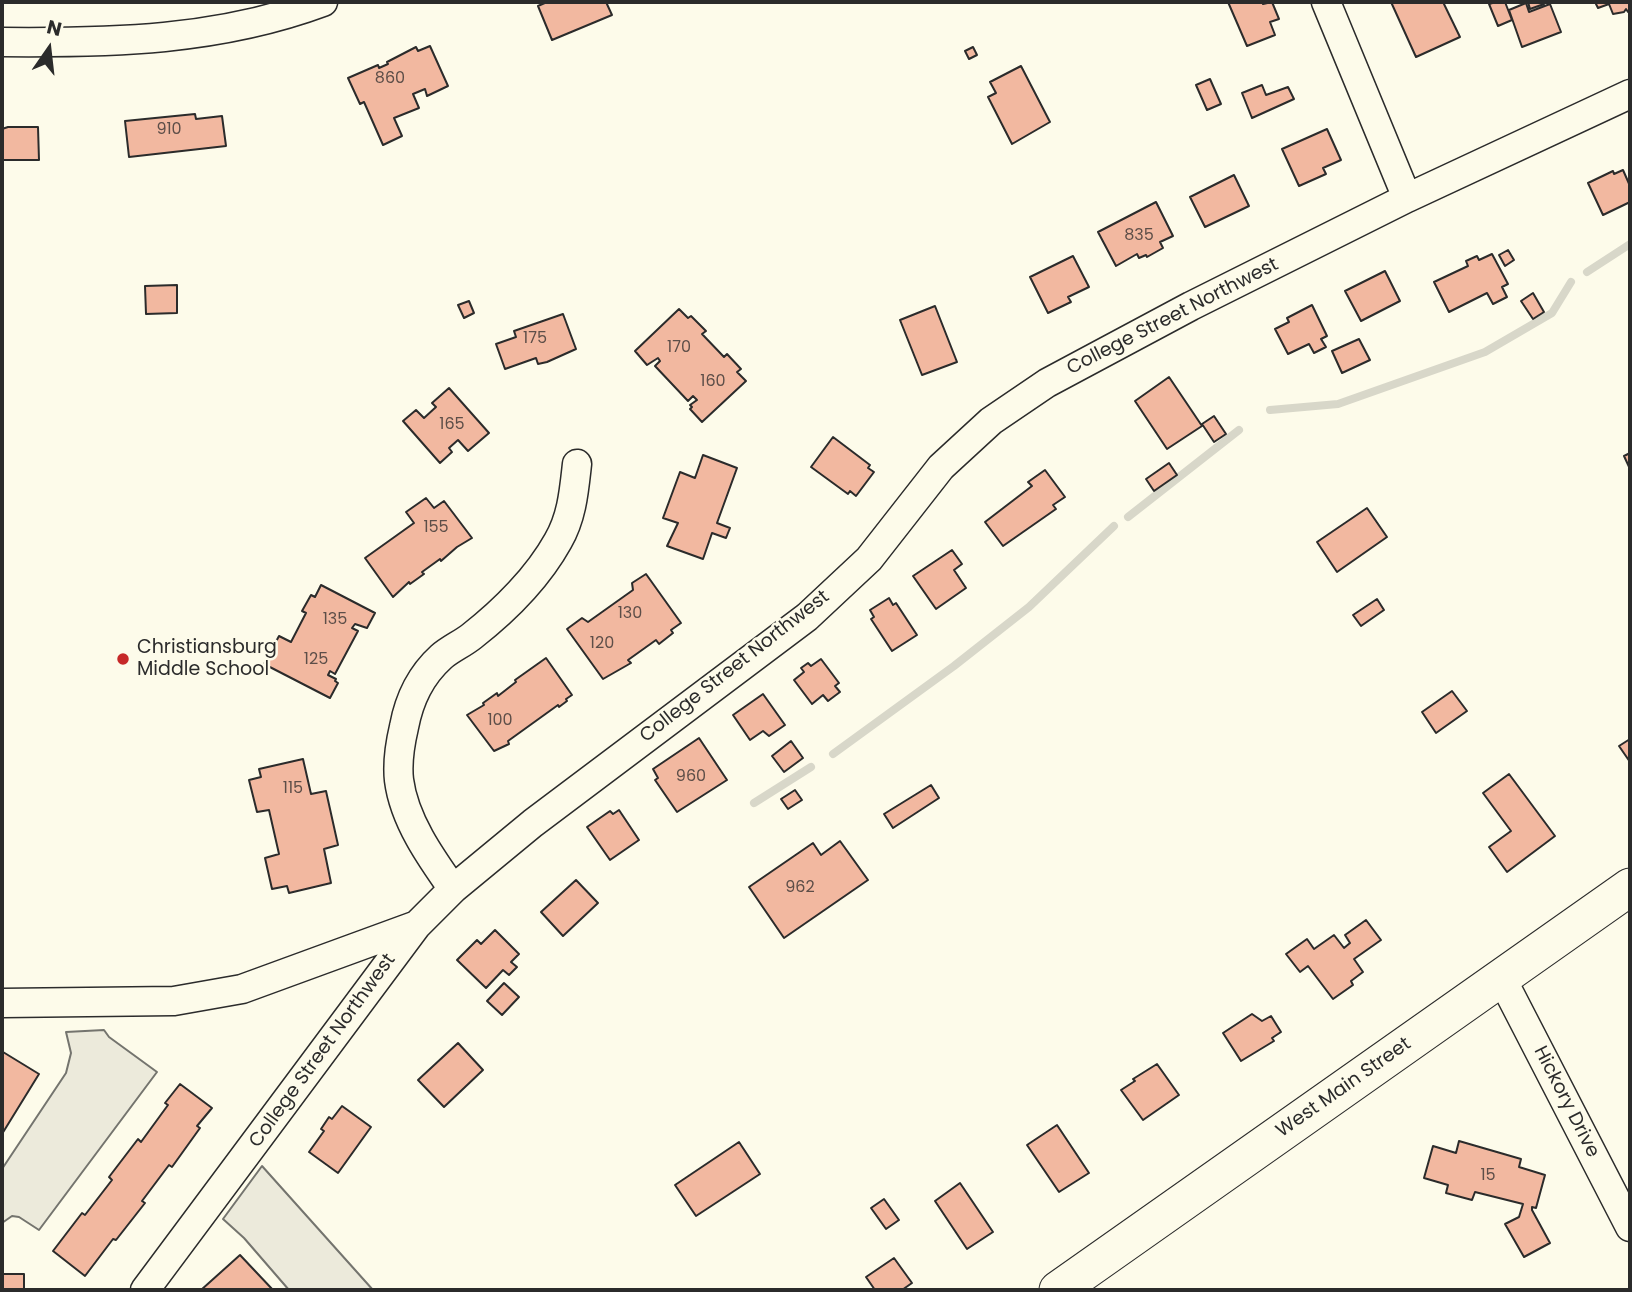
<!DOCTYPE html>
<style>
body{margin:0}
#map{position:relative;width:1632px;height:1292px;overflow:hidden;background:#fdfbea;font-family:Poppins,sans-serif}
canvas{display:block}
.frame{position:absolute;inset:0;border:4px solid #2b2b2b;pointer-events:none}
.north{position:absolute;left:14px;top:14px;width:70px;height:70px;-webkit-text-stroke:5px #fdfbea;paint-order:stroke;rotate:14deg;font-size:19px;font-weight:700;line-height:28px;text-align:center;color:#2b2b2b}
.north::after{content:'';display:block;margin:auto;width:24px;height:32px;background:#2b2b2b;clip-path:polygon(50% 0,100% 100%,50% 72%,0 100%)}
</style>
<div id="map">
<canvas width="1632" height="1292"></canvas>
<div class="frame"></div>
<div class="north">N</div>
</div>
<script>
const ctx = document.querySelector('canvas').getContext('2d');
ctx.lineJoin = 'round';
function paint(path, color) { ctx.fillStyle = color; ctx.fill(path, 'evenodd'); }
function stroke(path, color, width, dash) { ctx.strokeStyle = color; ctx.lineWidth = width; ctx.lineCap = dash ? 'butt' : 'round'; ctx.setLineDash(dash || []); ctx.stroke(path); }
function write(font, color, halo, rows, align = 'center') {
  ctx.font = font + ' Poppins,sans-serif'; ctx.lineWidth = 5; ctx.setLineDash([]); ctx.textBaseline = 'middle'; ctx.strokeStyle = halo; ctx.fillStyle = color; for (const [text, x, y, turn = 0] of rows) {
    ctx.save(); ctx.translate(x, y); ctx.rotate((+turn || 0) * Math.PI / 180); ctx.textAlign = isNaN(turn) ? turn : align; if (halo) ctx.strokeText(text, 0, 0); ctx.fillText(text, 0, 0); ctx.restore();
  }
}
const parking = new Path2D(`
 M104 1030 109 1037 157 1072 39 1230 19 1217 12 1216 2 1223V1169L66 1073 71 1053 66 1032Z
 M262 1166 373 1290H289L244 1238 223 1219Z`);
paint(parking, '#eceadb');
stroke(parking, '#74746e', 2);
stroke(new Path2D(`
 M1587 272 1630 244
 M1270 410 1338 404 1485 352 1552 313 1571 282
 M1128 517 1239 430
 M833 754 954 666 1029 607 1114 526
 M754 803 811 767`), '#d8d7c9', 8);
const building = new Path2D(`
 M547 2H606L612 15 552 40 538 6Z
 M1228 2H1262L1263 4 1272 2 1279 19 1270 22 1275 35 1247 46Z
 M1391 2H1443L1460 37 1416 57Z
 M1496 2H1505L1512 20 1498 26 1489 4Z
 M1528 2H1543L1544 4 1530 9Z
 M1595 2H1630V11L1628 12 1626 9 1624 12 1613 14 1609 4 1598 8Z
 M1526 3 1529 12 1550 4 1561 32 1522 47 1509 10Z
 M430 46 448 86 427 96 425 89 413 94 419 108 394 118 402 136 383 145 364 102 360 104 348 78 378 65 379 68 388 64 387 62 416 47 418 51Z
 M973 47 977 55 969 59 965 51Z
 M1021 66 1050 122 1012 144 988 97 996 93 990 82Z
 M1210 79 1221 104 1207 110 1196 85Z
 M1262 85 1266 95 1288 87 1294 99 1252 118 1242 93Z
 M195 114 196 119 222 116 226 146 129 157 125 121Z
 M8 127H38L39 160H2V129Z
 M1327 129 1341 160 1323 168 1326 174 1299 186 1282 149Z
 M1623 170 1630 186V202L1603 215 1588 183 1613 171 1614 174Z
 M1234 175 1249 206 1205 227 1190 197Z
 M1156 202 1173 236 1160 242 1163 248 1147 257 1146 255 1139 258 1137 254 1116 266 1098 232Z
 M1508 250 1514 260 1505 266 1499 255Z
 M1492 254 1508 284 1502 287 1507 297 1493 304 1487 293 1449 312 1434 282 1468 266 1466 261 1477 256 1479 260Z
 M1073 256 1089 287 1068 297 1071 302 1048 313 1030 277Z
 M1385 271 1400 301 1361 321 1345 291Z
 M177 285V313L146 314 145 286Z
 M1533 293 1544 312 1533 319 1521 301Z
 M469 301 474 313 464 318 458 305Z
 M1312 305 1327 336 1321 339 1326 347 1314 353 1309 344 1288 354 1275 329 1289 322 1287 318Z
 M935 306 957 362 922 375 900 320Z
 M679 309 688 318 691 316 706 331 702 334 724 357 727 354 741 369 737 372 746 381 702 422 690 409 692 407 690 405 697 400 693 396 688 401 655 366 660 361 658 358 647 365 635 351Z
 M563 314 576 349 547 362 538 364 536 358 505 369 496 344 516 337 514 331Z
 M1359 339 1370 360 1342 373 1332 351Z
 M1169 377 1202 426 1167 449 1135 401Z
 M449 388 489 433 468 451 458 440 449 448 452 452 440 463 403 421 416 410 424 418 436 407 432 403Z
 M1214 416 1226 434 1214 442 1202 424Z
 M833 437 870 465 868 468 874 472 856 496 850 491 848 494 811 467Z
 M1630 453V469L1624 456Z
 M703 455 737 468 717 523 730 528 726 538 712 533 703 559 667 546 678 523 663 518 680 472 695 478Z
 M1169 463 1177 475 1154 491 1146 479Z
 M1045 470 1065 497 1053 505 1056 509 1003 546 985 522 1032 486 1028 482Z
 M426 498 434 508 444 501 472 538 457 547 441 561 440 559 422 572 424 574 410 584 409 582 393 597 365 558 414 523 406 512Z
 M1367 508 1387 537 1337 572 1317 542Z
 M952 550 962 564 954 570 966 588 936 609 913 576Z
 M646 574 681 623 671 630 673 633 659 644 656 640 628 660 631 663 603 679 567 629 582 618 588 622 633 590 632 583Z
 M321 585 375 613 367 628 355 624 352 628 358 631 335 674 330 671 328 675 336 679 335 681 338 683 330 698 264 664 279 636 291 642 306 613 302 611 311 595 315 597Z
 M889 598 893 605 896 603 917 635 892 651 871 619 874 617 870 610Z
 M1377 599 1384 610 1361 626 1353 615Z
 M546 658 572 695 566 699 567 701 559 707 558 705 508 741 509 744 494 751 467 715 484 705 483 703 497 693 498 696 516 682 515 680Z
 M821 659 839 683 835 686 840 692 828 701 823 695 812 704 794 680 804 672 801 668 808 663 811 666Z
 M1452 691 1467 711 1436 733 1422 712Z
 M763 694 785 725 769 736 763 731 750 740 733 715Z
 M699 738 727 780 677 812 655 780 658 778 653 769Z
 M1630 739V762L1619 746Z
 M791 741 803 758 784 772 772 756Z
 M303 759 311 794 326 791 338 845 324 849 331 883 289 893 287 886 272 889 265 858 279 854 269 810 257 812 249 780 261 777 259 769Z
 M1509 774 1555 836 1507 872 1489 847 1511 831 1483 793Z
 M931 785 939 798 893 828 884 814Z
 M795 790 802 800 788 809 781 799Z
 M619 810 639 840 610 860 587 827 610 811 613 814Z
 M840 841 868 880 784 938 749 887 813 843 821 855Z
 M576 880 598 903 563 936 541 912Z
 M1366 920 1381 940 1354 959 1363 972 1351 981 1353 985 1333 999 1308 966 1300 972 1286 954 1307 939 1314 949 1334 935 1344 948 1350 943 1345 935Z
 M495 930 519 954 511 962 517 967 509 975 503 970 486 988 457 960 477 940 481 944Z
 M504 983 519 997 502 1015 487 1001Z
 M1252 1014 1262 1021 1271 1016 1281 1032 1272 1038 1274 1041 1241 1061 1223 1033Z
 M458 1043 483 1070 444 1107 418 1080Z
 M3 1052 39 1074 2 1134V1054Z
 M1157 1064 1179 1095 1143 1120 1121 1090 1135 1081 1133 1079Z
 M180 1084 212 1108 197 1126 200 1128 172 1167 169 1165 142 1201 145 1203 116 1240 113 1239 85 1276 53 1251 82 1213 85 1215 112 1180 109 1177 138 1139 141 1142 168 1105 165 1103Z
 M342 1106 371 1127 338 1173 309 1152 324 1131 321 1129 329 1117 332 1119Z
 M1057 1125 1089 1173 1059 1192 1027 1145Z
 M1459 1141 1521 1159 1519 1167 1545 1175 1536 1208 1532 1207V1210L1550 1243 1524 1257 1505 1224 1519 1217 1523 1204 1475 1192 1472 1200 1446 1193 1448 1185 1424 1178 1433 1146 1456 1153Z
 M739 1142 760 1174 696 1216 675 1185Z
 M960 1183 993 1232 967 1249 935 1201Z
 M884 1199 899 1220 886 1229 871 1208Z
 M240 1255 273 1290H201Z
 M894 1258 912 1283 902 1290H875L866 1277Z
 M2 1274H24V1290H2Z`);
paint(building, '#f2b8a0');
stroke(building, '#2b2b2b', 2);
const minor = new Path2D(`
 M1326 2 1407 198
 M2 42C112 43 218 41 323 2
 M453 889C431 858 404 820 399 780 397 762 400 744 404 727 409 700 420 676 441 657 450 649 462 644 472 636 504 611 538 577 558 541 572 517 574 491 577 464
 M1501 977 1630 1227
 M2 1003 174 1001 242 989 417 925
 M145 1290 417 925 453 889 533 823 807 617 869 559 941 467 991 421 1047 383 1191 306 1407 198 1630 94`);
const major = new Path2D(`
 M1058 1290 1630 887`);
stroke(minor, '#2b2b2b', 31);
stroke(major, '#2b2b2b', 39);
stroke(minor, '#fdfbea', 28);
stroke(major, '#fdfbea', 37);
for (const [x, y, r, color] of [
 [123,659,7,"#c62828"]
]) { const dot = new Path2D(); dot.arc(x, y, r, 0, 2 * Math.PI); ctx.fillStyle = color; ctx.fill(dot); stroke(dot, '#fdfbea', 2.5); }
write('16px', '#5d4e48', null, [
 ["860",390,79],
 ["910",169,130],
 ["835",1139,236],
 ["175",535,339],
 ["170",679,348],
 ["160",713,382],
 ["165",452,425],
 ["155",436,528],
 ["130",630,614],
 ["135",335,620],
 ["120",602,644],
 ["125",316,660],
 ["100",500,721],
 ["960",691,777],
 ["115",293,789],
 ["962",800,888],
 ["15",1488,1176]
]);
write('19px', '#2b2b2b', '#fdfbea', [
 ["College Street Northwest",1173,317,-27],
 ["College Street Northwest",735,667,-38],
 ["College Street Northwest",323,1051,-54],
 ["West Main Street",1344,1088,-35],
 ["Hickory Drive",1566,1102,63]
]);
write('19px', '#2b2b2b', '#fdfbea', [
 ["Christiansburg",137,648],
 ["Middle School",137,670]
], 'left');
</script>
